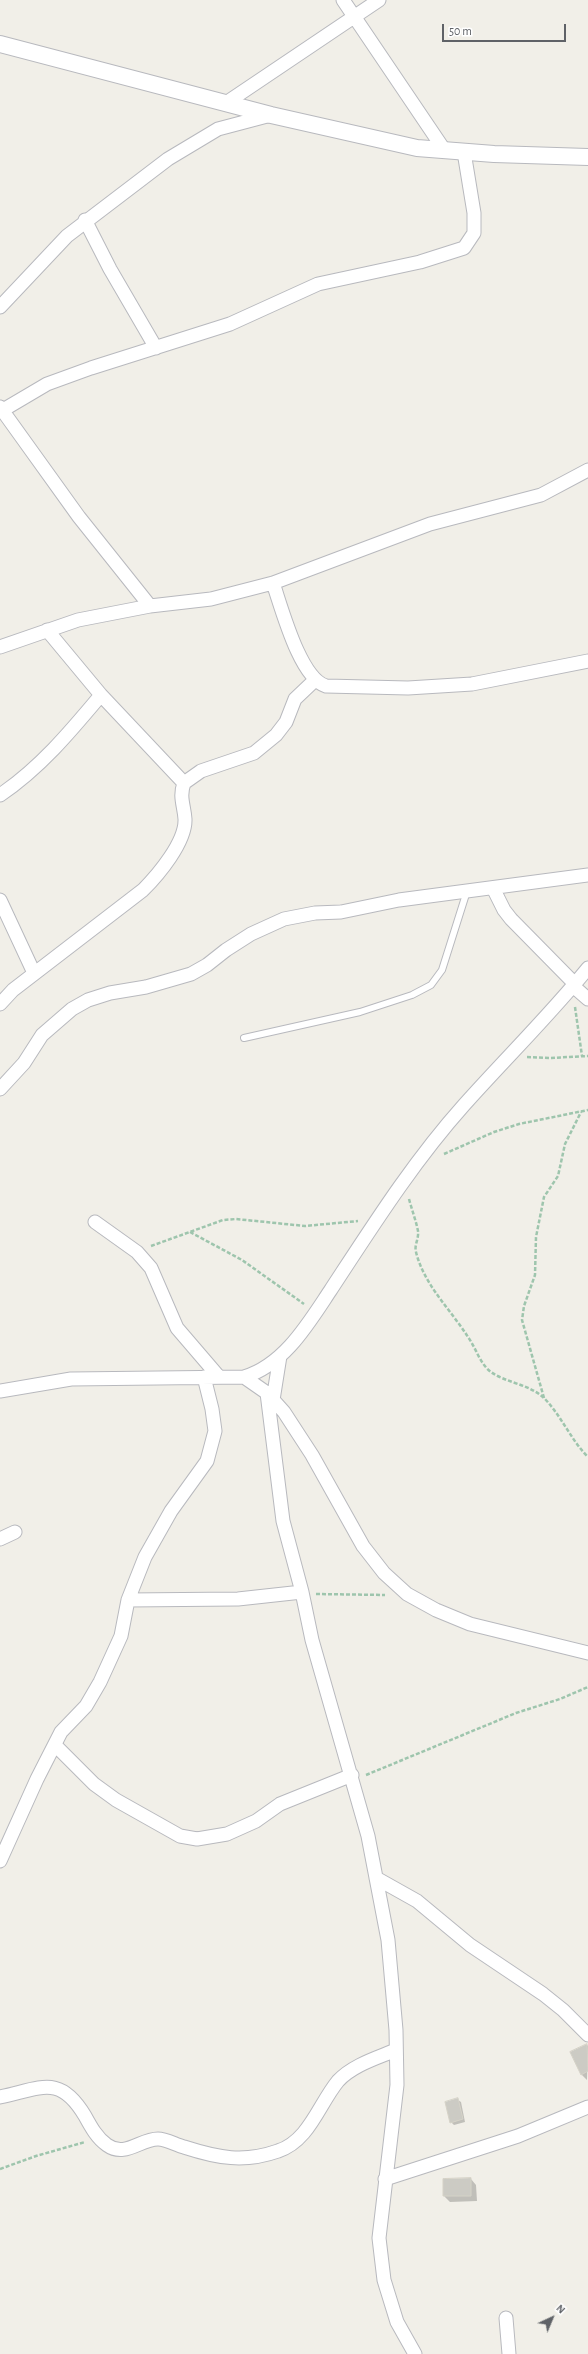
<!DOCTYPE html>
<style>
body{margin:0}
#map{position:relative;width:588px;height:2354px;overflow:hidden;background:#f1efe8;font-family:"Alegreya Sans",sans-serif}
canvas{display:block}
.north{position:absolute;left:532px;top:2298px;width:40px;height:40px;-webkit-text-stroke:3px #fff;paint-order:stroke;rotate:44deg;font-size:11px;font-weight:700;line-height:16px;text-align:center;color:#5f6267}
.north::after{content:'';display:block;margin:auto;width:14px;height:18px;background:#5f6267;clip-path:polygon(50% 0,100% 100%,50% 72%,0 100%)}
.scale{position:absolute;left:442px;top:24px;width:124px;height:18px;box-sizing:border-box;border:2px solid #5f6267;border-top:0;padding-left:5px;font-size:12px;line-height:14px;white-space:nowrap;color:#5f6267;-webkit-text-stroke:3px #fff;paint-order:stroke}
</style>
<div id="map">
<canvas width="588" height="2354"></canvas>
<div class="north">N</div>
<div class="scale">50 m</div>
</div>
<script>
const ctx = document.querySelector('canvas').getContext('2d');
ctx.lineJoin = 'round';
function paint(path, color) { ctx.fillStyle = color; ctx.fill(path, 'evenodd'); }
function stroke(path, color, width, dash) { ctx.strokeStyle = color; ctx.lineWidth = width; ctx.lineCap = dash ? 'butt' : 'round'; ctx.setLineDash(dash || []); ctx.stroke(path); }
paint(new Path2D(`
 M587 2045 588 2046 587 2080 581 2074Z
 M458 2100 461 2102 465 2122 454 2125 451 2122Z
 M471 2179 476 2185 477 2201 450 2202 444 2196V2180Z`), '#0003');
const building = new Path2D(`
 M587 2044 588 2071 581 2075 570 2052Z
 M458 2098 463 2119 450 2123 445 2102Z
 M471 2178V2196H443V2179Z`);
paint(building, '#cccbc4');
stroke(building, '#d5d2c7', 1);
const service = new Path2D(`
 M244 1038 360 1012 412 995 431 985 442 970 467 891`);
const minor = new Path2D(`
 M343 0 445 151
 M226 103 379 0
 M85 220 110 269 156 348
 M0 307 67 236 168 159 218 129 271 115
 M0 407 79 517 150 606
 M3 410 47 384 91 368 230 324 318 284 420 262 464 248 474 233V213L464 152
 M273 583C282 609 300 678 326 686L408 688 472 684 588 661
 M47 630 101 695 184 783
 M0 647 78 620 150 606 211 599 273 583 430 524 541 495 588 470
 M0 795C40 768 70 732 101 695
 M493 888 504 910 511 919 575 984
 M0 900 34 973
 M573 986 588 999
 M0 1004 13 990 143 890C158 875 186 842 185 819 184 805 179 797 184 783L201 771 254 753 276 735 286 722 295 699 315 680
 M0 1089 24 1063 42 1035 72 1009 88 1000 110 993 146 987 191 974 207 965 226 950 251 934 284 919 315 913 341 912 399 900 588 875
 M95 1222 137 1252 151 1268 177 1328 219 1377
 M244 1377 267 1393 284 1412 312 1455 363 1546 384 1573 407 1594 436 1610 470 1624 588 1653
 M0 1391 71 1379 244 1377C284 1365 308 1324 330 1291 372 1227 413 1162 464 1105 505 1059 549 1016 588 968
 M267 1393 283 1521 302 1592 312 1640 368 1836 388 1940 396 2030 397 2085 379 2238 384 2280 397 2322 415 2354
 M273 1400 280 1356
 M0 1539 15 1532
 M128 1600 238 1599 302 1592
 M55 1745 94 1784 116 1800 180 1836 197 1839 227 1834 256 1821 280 1804 352 1775
 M0 1861 37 1779 61 1732 86 1706 100 1682 121 1636 128 1600 145 1557 171 1511 207 1461 215 1431 212 1409 204 1377
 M376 1878 417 1901 470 1945 543 1994 563 2010 588 2035
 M0 2097C42 2088 60 2074 85 2116 91 2127 97 2138 107 2145 125 2158 140 2139 158 2139 166 2139 176 2145 184 2147 218 2158 244 2163 278 2151 309 2141 319 2104 338 2081 353 2065 377 2058 396 2050
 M385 2179 518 2136 588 2107
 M506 2318 509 2354`);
const tertiary = new Path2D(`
 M0 44 271 115 417 148 494 154 588 157`);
stroke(service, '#b8b9be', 8);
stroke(minor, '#b8b9be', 15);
stroke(tertiary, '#b8b9be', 18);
stroke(new Path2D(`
 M575 1007 582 1056
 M527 1057 550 1058 588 1056
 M444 1154 494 1132 519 1124 588 1110
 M409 1199C412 1210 416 1221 418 1231 419 1239 414 1245 416 1252 424 1285 451 1310 468 1337 476 1348 480 1364 491 1372 506 1383 530 1384 545 1399 562 1417 571 1440 588 1457
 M190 1232 242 1260 304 1304
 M151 1246 223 1220 236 1219 305 1226 358 1221
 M544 1398 522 1320 524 1306 535 1275 536 1237 544 1197 558 1176 565 1144 581 1112
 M316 1594 385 1595
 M366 1775 516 1713 560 1699 588 1687
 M0 2169 36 2156 85 2142`), '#9ec5ad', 2.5, [4, 2]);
stroke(service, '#fff', 6);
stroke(minor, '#fff', 13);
stroke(tertiary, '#fff', 16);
</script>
